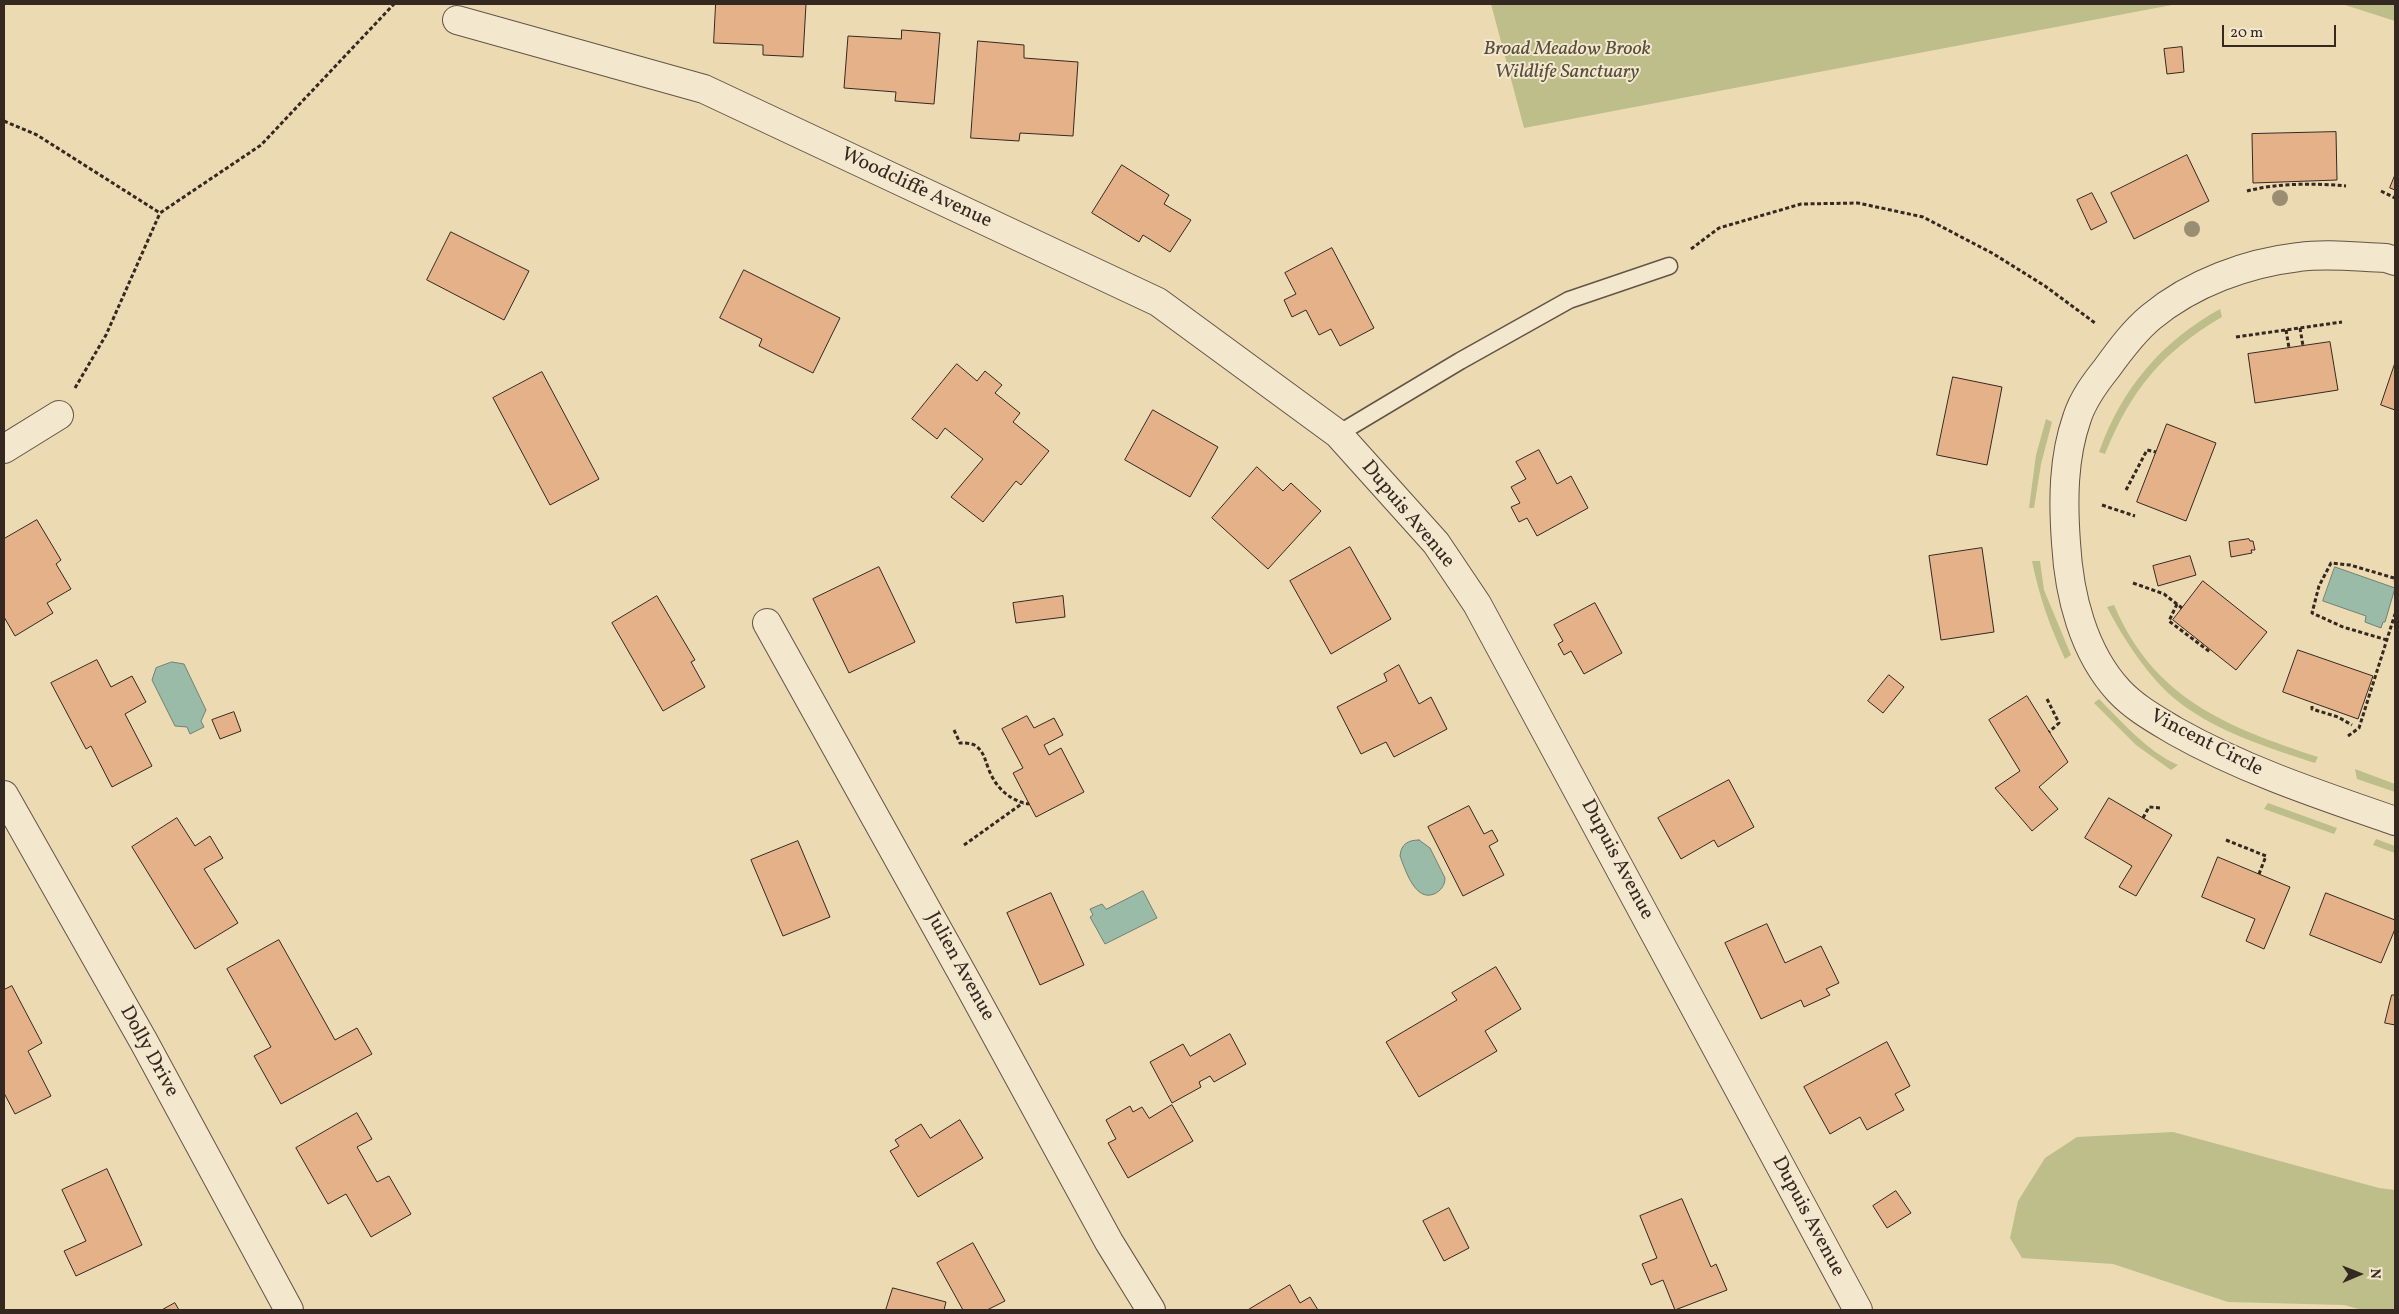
<!DOCTYPE html>
<style>
body{margin:0}
#map{position:relative;width:2399px;height:1314px;overflow:hidden;background:#ecdab3;font-family:Vollkorn,serif}
canvas{display:block}
.frame{position:absolute;inset:0;border:5px solid #352821;pointer-events:none}
.north{position:absolute;left:2334px;top:1249px;width:50px;height:50px;-webkit-text-stroke:4px #f3e7ce;paint-order:stroke;rotate:89deg;font-size:14px;font-weight:700;line-height:20px;text-align:center;color:#352821}
.north::after{content:'';display:block;margin:auto;width:18px;height:22px;background:#352821;clip-path:polygon(50% 0,100% 100%,50% 72%,0 100%)}
.scale{position:absolute;left:2222px;top:25px;width:114px;height:22px;box-sizing:border-box;border:2px solid #352821;border-top:0;padding-left:6px;font-size:15px;line-height:18px;white-space:nowrap;color:#352821;-webkit-text-stroke:4px #f3e7ce;paint-order:stroke}
</style>
<div id="map">
<canvas width="2399" height="1314"></canvas>
<div class="frame"></div>
<div class="north">N</div>
<div class="scale">20 m</div>
</div>
<script>
const ctx = document.querySelector('canvas').getContext('2d');
ctx.lineJoin = 'round';
function paint(path, color) { ctx.fillStyle = color; ctx.fill(path, 'evenodd'); }
function stroke(path, color, width, dash) { ctx.strokeStyle = color; ctx.lineWidth = width; ctx.lineCap = dash ? 'butt' : 'round'; ctx.setLineDash(dash || []); ctx.stroke(path); }
function write(font, color, halo, rows, align = 'center') {
  ctx.font = font + ' Vollkorn,serif'; ctx.lineWidth = 4; ctx.setLineDash([]); ctx.textBaseline = 'middle'; ctx.strokeStyle = halo; ctx.fillStyle = color; for (const [text, x, y, turn = 0] of rows) {
    ctx.save(); ctx.translate(x, y); ctx.rotate((+turn || 0) * Math.PI / 180); ctx.textAlign = isNaN(turn) ? turn : align; if (halo) ctx.strokeText(text, 0, 0); ctx.fillText(text, 0, 0); ctx.restore();
  }
}
paint(new Path2D(`
 M1491 4H2177L1524 128Z
 M2342 4H2395V21Z
 M2220 309 2222 317C2162 352 2131 390 2105 454L2099 452C2122 388 2161 342 2220 309Z
 M2046 419 2052 422 2041 464 2034 508H2029L2036 455Z
 M2032 561H2040L2044 590 2071 655 2065 659C2050 627 2039 596 2032 561Z
 M2114 605C2154 699 2227 727 2318 757L2315 763C2269 748 2220 733 2180 703 2150 680 2124 640 2107 607Z
 M2099 699C2123 723 2147 751 2178 765L2171 770 2136 745 2094 703Z
 M2355 769 2395 784V792L2357 779Z
 M2268 803 2337 828 2334 834 2264 809Z
 M2376 839 2395 846V853L2373 845Z
 M2173 1132 2379 1188 2395 1190V1310H2362L2344 1305 2228 1302 2113 1264 2022 1258 2010 1238 2018 1201 2045 1158 2077 1137Z`), '#bdbe89');
const water = new Path2D(`
 M2335 567 2395 588 2385 622H2383L2381 628 2365 622 2366 616 2323 601Z
 M172 662 184 664 206 710 201 721 204 727 190 734 187 727 175 726 152 680 156 668Z
 M1419 840 1430 848 1445 878C1445 885 1441 891 1434 894 1415 902 1405 869 1400 856 1401 844 1408 840 1419 840Z
 M1143 891 1157 918 1105 944 1090 917 1093 915 1090 909 1102 904 1106 909Z`);
paint(water, '#99bba8');
stroke(water, '#718072', 1);
const building = new Path2D(`
 M716 4H806L803 57 763 55V45L714 43Z
 M902 30 940 33 934 104 895 101 896 92 844 88 848 36 901 39Z
 M978 41 1024 45V58L1078 62 1073 136 1020 133 1019 141 971 138Z
 M2182 47 2184 72 2167 74 2164 49Z
 M2336 132 2337 180 2253 183 2252 134Z
 M2187 155 2209 201 2134 239 2111 193Z
 M1122 165 1169 195 1164 204 1191 220 1170 252 1143 235 1139 242 1092 213Z
 M2395 175V190L2390 188Z
 M2092 193 2107 222 2091 230 2077 200Z
 M451 232 529 271 504 320 427 280Z
 M1332 248 1374 328 1340 346 1331 329 1319 335 1306 310 1292 317 1284 300 1296 294 1285 273Z
 M744 270 840 318 813 373 759 346 762 339 720 318Z
 M2330 342 2338 390 2255 403 2248 354Z
 M2395 363V410L2381 405Z
 M957 364 977 381 985 371 1002 385 995 393 1020 413 1013 422 1049 451 1021 485 1016 481 983 522 951 497 983 459 945 428 937 439 912 419Z
 M542 372 599 479 550 505 493 398Z
 M1953 377 2002 387 1987 465 1937 455Z
 M1153 410 1218 447 1190 497 1125 460Z
 M2167 424 2216 443 2186 521 2137 502Z
 M1539 450 1557 484 1571 476 1588 508 1537 536 1527 518 1519 522 1511 507 1520 503 1511 487 1526 479 1516 462Z
 M1257 467 1283 491 1291 483 1321 511 1268 569 1212 518Z
 M37 520 61 560 56 564 71 589 47 603 53 613 15 636 4 617V539Z
 M2249 539 2250 541H2253L2255 550H2251L2252 553 2231 557 2229 542Z
 M1350 547 1391 619 1331 654 1290 581Z
 M1982 548 1994 632 1941 640 1929 556Z
 M2190 556 2196 575 2158 586 2153 566Z
 M879 567 915 642 849 673 813 599Z
 M2203 581 2267 632 2236 670 2173 620Z
 M657 596 695 660 691 662 705 687 663 711 612 623Z
 M1063 596 1065 617 1016 623 1013 603Z
 M1595 603 1622 653 1584 674 1571 651 1564 655 1558 644 1563 641 1554 625Z
 M2298 650 2373 676 2358 719 2283 692Z
 M97 660 111 687 132 676 146 702 125 714 152 766 112 787 91 746 86 749 51 683Z
 M1399 665 1419 704 1431 697 1447 729 1394 757 1386 742 1361 754 1337 707 1387 681 1384 674Z
 M1889 675 1904 687 1883 713 1868 701Z
 M2027 696 2068 762 2039 787 2058 809 2032 831 1995 788 2020 771 1989 720Z
 M234 712 241 731 220 739 212 720Z
 M1027 716 1034 728 1054 718 1063 735 1044 745 1049 755 1061 748 1084 792 1036 817 1013 773 1023 768 1002 729Z
 M1729 780 1754 827 1718 847 1714 840 1681 859 1658 818Z
 M2109 798 2172 835 2136 896 2119 887 2132 866 2085 838Z
 M1469 806 1484 834 1492 830 1498 841 1489 846 1504 875 1463 896 1428 827Z
 M177 818 195 846 210 836 223 858 204 869 238 923 195 949 132 847Z
 M798 841 830 917 783 936 751 860Z
 M2218 857 2290 887 2264 949 2246 941 2255 919 2202 897Z
 M1051 893 1084 965 1040 985 1007 913Z
 M2326 893 2395 920V929L2381 963 2310 935Z
 M1767 924 1785 963 1821 946 1839 983 1826 989 1830 995 1804 1007 1801 1000 1761 1019 1725 943Z
 M279 940 335 1040 357 1028 372 1054 281 1104 254 1056 271 1047 227 969Z
 M1496 967 1521 1009 1485 1031 1497 1051 1419 1097 1386 1042 1457 1000 1452 993Z
 M12 986 42 1043 28 1051 51 1096 15 1114 4 1093V990Z
 M2392 995H2395V1025L2385 1023Z
 M1230 1034 1246 1064 1214 1082 1210 1076 1199 1082 1201 1087 1172 1103 1150 1062 1183 1044 1190 1056Z
 M1887 1042 1910 1086 1895 1094 1904 1110 1867 1130 1860 1117 1830 1134 1804 1087Z
 M1172 1105 1193 1141 1128 1178 1108 1143 1116 1139 1106 1120 1130 1106 1133 1112 1142 1107 1149 1118Z
 M357 1113 372 1139 357 1147 377 1182 389 1176 411 1214 371 1237 346 1194 328 1204 296 1148Z
 M960 1120 983 1158 918 1197 890 1151 899 1146 895 1140 921 1124 930 1138Z
 M107 1169 142 1245 76 1276 64 1251 86 1241 62 1190Z
 M1896 1191 1911 1213 1887 1228 1873 1206Z
 M1682 1199 1711 1267 1716 1264 1727 1290 1675 1310 1663 1280 1651 1285 1642 1264 1657 1258 1640 1216Z
 M1449 1208 1469 1248 1444 1261 1423 1221Z
 M973 1243 1005 1301 987 1310H963L937 1263Z
 M1290 1285 1300 1303 1310 1297 1318 1310H1248Z
 M893 1288 946 1302 944 1310H886Z
 M175 1303 179 1310H162Z`);
paint(building, '#e4b189');
stroke(building, '#352821', 1);
const service = new Path2D(`
 M1338 434 1460 361 1569 300 1669 266`);
const minor = new Path2D(`
 M457 20 704 89 1158 302 1338 434 1436 543 1477 604 1858 1310
 M2395 261 2386 258C2358 257 2327 253 2299 257 2247 263 2192 283 2151 317 2134 331 2120 350 2107 368 2095 383 2083 399 2077 418 2063 458 2063 501 2066 543 2069 595 2083 652 2119 691 2135 708 2155 719 2175 731 2244 770 2320 795 2395 821
 M4 449 59 415
 M767 623 967 982 1109 1242 1151 1310
 M4 795 144 1042 289 1310`);
stroke(service, '#635446', 19);
stroke(minor, '#635446', 30);
stroke(new Path2D(`
 M4 121 37 135 160 213 261 145 394 4
 M2247 191C2277 183 2315 183 2346 186
 M2381 191 2395 198
 M1691 249 1719 228 1801 204 1858 203 1923 217 1992 253 2045 286 2095 323
 M2300 328 2303 346
 M2286 330 2289 348
 M2236 337 2342 322
 M75 388 106 335 160 213
 M2126 490 2147 450 2156 452
 M2102 505 2135 516
 M2133 583 2164 594 2182 608
 M2177 604 2169 621 2210 652
 M2387 640 2343 627 2312 613 2319 586 2331 563 2350 565 2394 578 2395 581
 M2047 699 2059 723 2049 732
 M2312 706V709L2338 717 2352 725
 M954 730 960 743C965 743 972 743 976 746 984 752 985 760 989 770 996 788 1010 801 1029 804
 M2348 736 2359 728 2395 614
 M2143 818 2149 807 2161 808
 M2226 840 2266 856 2259 874
 M964 845 1023 803`), '#352821', 3, [4, 2.5]);
stroke(service, '#f3e7ce', 16);
stroke(minor, '#f3e7ce', 28);
ctx.fillStyle = '#9a8d71';
for (const [x, y] of [
 [2280,198],
 [2192,229]
]) { ctx.beginPath(); ctx.arc(x, y, 8, 0, 2 * Math.PI); ctx.fill(); }
write('italic 20px', '#574e3b', '#f3e7ce', [
 ["Broad Meadow Brook",1567,50],
 ["Wildlife Sanctuary",1567,73]
]);
write('20px', '#352821', '#f3e7ce', [
 ["Woodcliffe Avenue",916,189,25],
 ["Dupuis Avenue",1407,515,50],
 ["Vincent Circle",2206,744,27],
 ["Dupuis Avenue",1616,860,62],
 ["Julien Avenue",959,967,61],
 ["Dolly Drive",148,1052,61],
 ["Dupuis Avenue",1807,1217,62]
]);
</script>
